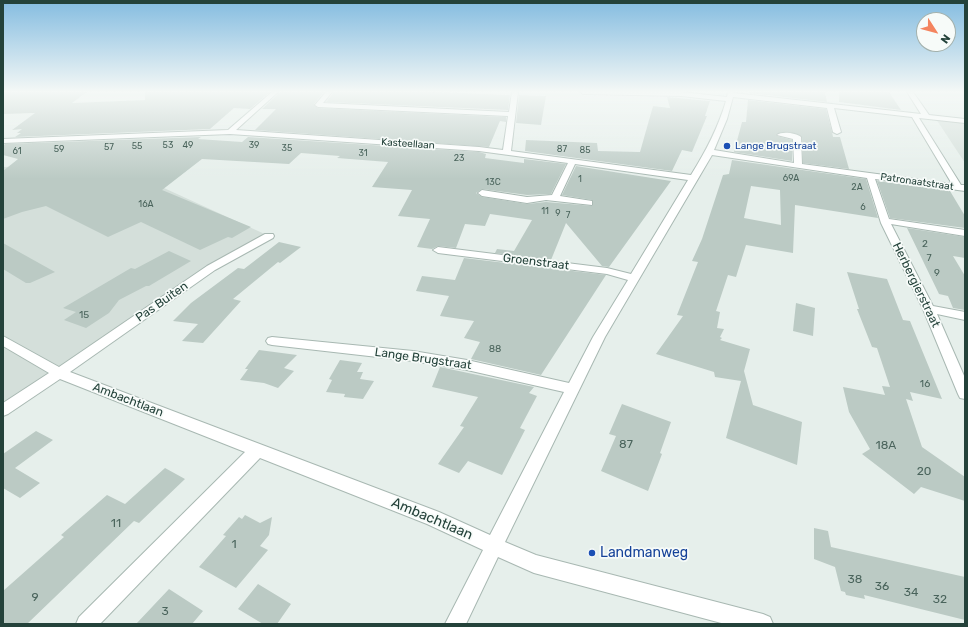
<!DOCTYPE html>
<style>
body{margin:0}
#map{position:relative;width:968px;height:627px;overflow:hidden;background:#e6efeb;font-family:Rubik,sans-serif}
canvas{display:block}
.frame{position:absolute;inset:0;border:4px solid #24423a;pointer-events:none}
.north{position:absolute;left:916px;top:12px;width:40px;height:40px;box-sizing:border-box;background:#f7fbf9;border:1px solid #a3b1ad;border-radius:50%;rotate:126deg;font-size:11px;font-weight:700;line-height:16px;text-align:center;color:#24423a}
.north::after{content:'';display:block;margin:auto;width:14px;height:18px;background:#f4845f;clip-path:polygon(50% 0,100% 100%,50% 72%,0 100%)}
</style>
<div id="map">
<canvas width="968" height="627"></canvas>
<div class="frame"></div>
<div class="north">N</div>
</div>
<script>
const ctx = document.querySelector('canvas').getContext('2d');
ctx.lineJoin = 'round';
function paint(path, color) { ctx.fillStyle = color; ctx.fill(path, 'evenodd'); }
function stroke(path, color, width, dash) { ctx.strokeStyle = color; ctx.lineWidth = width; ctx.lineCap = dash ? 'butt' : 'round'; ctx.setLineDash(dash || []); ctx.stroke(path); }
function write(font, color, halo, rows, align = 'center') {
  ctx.font = font + ' Rubik,sans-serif'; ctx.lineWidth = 3.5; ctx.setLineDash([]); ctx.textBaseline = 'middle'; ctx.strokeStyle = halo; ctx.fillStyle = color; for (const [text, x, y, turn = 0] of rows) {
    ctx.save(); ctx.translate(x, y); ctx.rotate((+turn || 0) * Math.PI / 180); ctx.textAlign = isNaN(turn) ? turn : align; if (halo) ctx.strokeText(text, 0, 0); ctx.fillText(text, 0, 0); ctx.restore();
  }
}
paint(new Path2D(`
 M935 119 965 122V163L938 122Z
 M107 162 269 236 229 257 3 410V167Z`), '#d4dfda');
paint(new Path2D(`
 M3 92H87L72 103 145 100V92H270L250 109 234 108 210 129 15 137 21 133H17L22 129 12 130 35 113 3 114Z
 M280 92H324L314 104 318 108 506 117V122L500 121 489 147 255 130 276 109H262Z
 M334 92H431L510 95 508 110 326 102Z
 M749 92H825L827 102 749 93Z
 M839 92H889L901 110 839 102Z
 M519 95 546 96 541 125 516 123Z
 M667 97 710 101 705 116H707L692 152 682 150 672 171 525 151 526 140 597 143 598 151 640 152 653 106 670 108Z
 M748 100 826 109 832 132 833 137H840L849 169 803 163 802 137 789 132H782L776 135 777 136 792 140V161L734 152 742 122H746Z
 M201 137 198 139 242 142 248 137 479 152 486 154 485 158 524 163V159L566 164 551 194 527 195 482 189 476 193 482 197 527 204 546 202 593 206 592 200 562 195 576 166 671 181 609 267 602 266 566 223 551 260 495 253 497 249 514 251 532 220 490 214 485 226 465 224 456 248 438 246 432 249 417 247 430 219 398 216 412 190 372 187 388 162 337 158 340 156 301 153 289 164 202 159 162 190 251 227 232 238 228 237 200 250 141 222 108 237 46 206 22 212 3 219V171L18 159 3 155V146L5 144Z
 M732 160 866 179 878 218 795 205 793 253 746 245 736 277 728 275 716 311 720 312 717 328 724 329 720 337 722 338 720 340 750 349 744 371 753 405 802 422 797 465 726 438 741 381 715 377 714 372 656 354 683 316 677 315 698 262 692 261 702 239 723 175 729 174ZM751 186 780 190 781 225 744 218Z
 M877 181 950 191 965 216V228L890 218Z
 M907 228 965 237V258L953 256 965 276V310L953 308 948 296 939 294Z
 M279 242 301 247 280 263 278 262 233 299 241 301 203 343 182 341 198 324 173 321 191 303 238 268 244 269Z
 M3 243 55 272 30 283H26L3 269Z
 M169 251 191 261 149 286H146L119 300 109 313 86 328 64 320 76 312 63 308 131 268 135 269Z
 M464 258 606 275 541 375 471 359 480 342 464 338 474 321 440 316 449 296 416 291 422 276 455 280Z
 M847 272 887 279 903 320 910 321 942 399 910 392 913 401 906 399 922 447 965 477V501L921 487 914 494 862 454 870 449 849 412 843 387 885 395 882 386 890 387 877 348 872 347 857 309H859Z
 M796 303 815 308 813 336 793 331Z
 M259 350 297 355 284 368 294 371 278 388 264 383 240 380 248 369H245Z
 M340 360 362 363 357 372H363L360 379 374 381 363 399 344 397 345 394 326 392 332 380 329 379Z
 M440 367 534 387 529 393 537 396 520 428 525 430 502 475 468 461 459 473 438 464 464 427 460 426 478 397 432 387Z
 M622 404 671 422 660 453 662 454 648 491 601 471 616 436 609 434Z
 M36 431 53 440 15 468 40 483 20 498 3 488V454Z
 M165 468 185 479 139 523 134 521 27 624H3V591L64 537 61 535 107 495 125 504Z
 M245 515 260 523 272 517 269 535 260 546 268 550 236 588 199 567 226 536 223 535 239 517 242 519Z
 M814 528 828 531 831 547 965 577V620L864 595 865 599 846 595 845 592 841 591 835 567 814 559Z
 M258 584 291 604 277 624H263L238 609Z
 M169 589 203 611 192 624H136Z`), '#bbcac4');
const minor = new Path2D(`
 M272 92H278L236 130 479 147 503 150 508 116 318 107 315 105 326 92H332L323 103 509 112 512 92H518L511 151 691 175C706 151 718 128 726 101L681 96 583 94 580 92H681L727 97 728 92H734V93L921 114 907 92H913L929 115 965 119V123L919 118 961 185H965V191L875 179 889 219 965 230V236L891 224 933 306 965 312V320L937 314 965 378V399L960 398 958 394 923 309 881 223 867 178 712 155 605 337 505 542 536 555 763 614 770 617 773 624H725L534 573 498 557 466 624H445L483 550 427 524 260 458 100 624H76L79 617 245 452 60 379 8 414 3 416V403L49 373 3 346V336L59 367 207 266 265 234H273L274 236 273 238 215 270 70 372 439 512 490 535 564 392 467 370 413 361 272 345 268 344 266 341 268 338 272 337 413 351 467 360 569 383 593 337 628 280 607 274 438 253 433 250 438 247 607 268 631 274 688 180 575 164 560 196 592 201V205L546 200 527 203 482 196 478 193 482 190 527 197 552 195 568 163 479 151 230 134 3 143V139L228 130ZM733 97 827 108 833 132 837 134 841 132 834 108 912 117 952 184 802 164 801 137C796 133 782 131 777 135L793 139 794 163 714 150 727 119Z`);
stroke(minor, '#a8b8b2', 2);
paint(minor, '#fff');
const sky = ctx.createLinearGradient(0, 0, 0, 179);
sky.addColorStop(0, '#84bce0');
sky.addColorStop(0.51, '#f4f8f6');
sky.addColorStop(1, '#f4f8f600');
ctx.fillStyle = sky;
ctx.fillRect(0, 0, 968, 179);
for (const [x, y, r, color] of [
 [727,146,4,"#1a4fb4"],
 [592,553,4,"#1a4fb4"]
]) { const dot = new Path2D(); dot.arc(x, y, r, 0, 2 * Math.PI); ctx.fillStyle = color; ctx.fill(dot); stroke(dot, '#f7fbf9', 1.5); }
write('9px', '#4a645c', null, [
 ["53",168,145],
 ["49",188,145],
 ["39",254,145],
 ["55",137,146],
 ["57",109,147],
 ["35",287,148],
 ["59",59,149],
 ["87",562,149],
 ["85",585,150],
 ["61",17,151],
 ["31",363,153],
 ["23",459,158],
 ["69A",791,178],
 ["1",580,179],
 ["13C",493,182],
 ["2A",857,187],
 ["16A",146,204],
 ["6",863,207],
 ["11",545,211],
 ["9",558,213],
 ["7",568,215]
]);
write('10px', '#24423a', '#f7fbf9', [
 ["Kasteellaan",408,144,4],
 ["Patronaatstraat",917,182,8]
]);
write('10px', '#164399', '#f7fbf9', [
 ["Lange Brugstraat",735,146]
], 'left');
write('10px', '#4a645c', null, [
 ["2",925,244],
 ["7",929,258],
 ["9",937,273],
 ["15",84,315],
 ["88",495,349],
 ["16",925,384]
]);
write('12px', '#24423a', '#f7fbf9', [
 ["Groenstraat",536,262,7],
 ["Herbergierstraat",916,285,64],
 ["Pas Buiten",162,302,-35],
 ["Lange Brugstraat",423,359,8],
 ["Ambachtlaan",128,400,21]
]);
write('12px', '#4a645c', null, [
 ["87",626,445],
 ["18A",886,446],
 ["20",924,472],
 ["11",116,524],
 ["1",234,545],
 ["38",855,580],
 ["36",882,587],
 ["34",911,593],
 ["9",35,598],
 ["32",940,600],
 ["3",165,612]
]);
write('14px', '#24423a', '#f7fbf9', [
 ["Ambachtlaan",432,519,23]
]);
write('14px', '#164399', '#f7fbf9', [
 ["Landmanweg",600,553]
], 'left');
</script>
